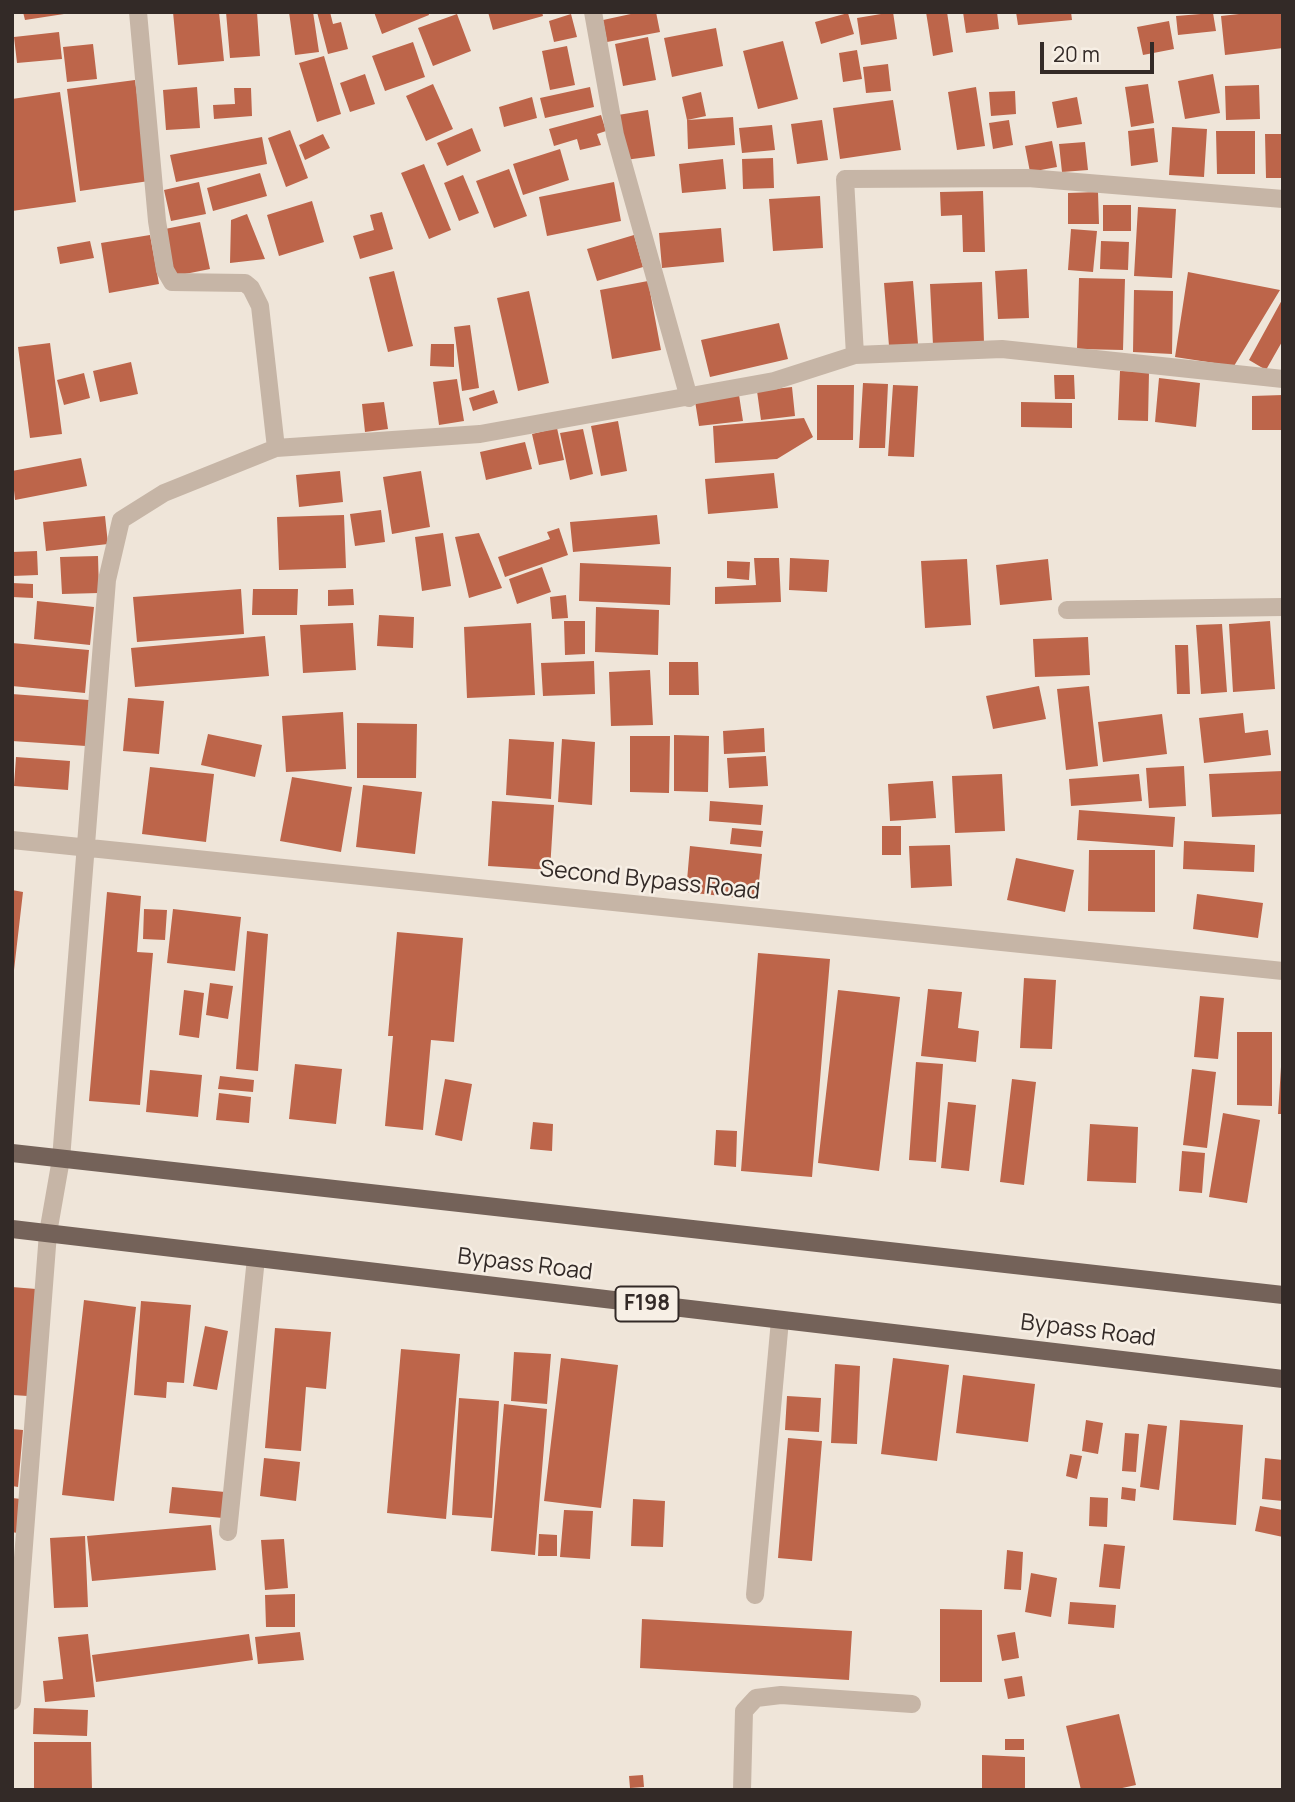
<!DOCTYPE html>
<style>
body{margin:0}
#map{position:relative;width:1295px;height:1802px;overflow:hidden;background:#efe5d9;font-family:Manrope,sans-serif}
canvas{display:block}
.frame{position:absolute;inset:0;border:14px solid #332a27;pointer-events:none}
.scale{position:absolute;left:1040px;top:42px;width:114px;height:32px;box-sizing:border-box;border:4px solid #332a27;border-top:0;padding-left:9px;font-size:21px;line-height:24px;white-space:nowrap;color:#332a27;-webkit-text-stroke:5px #f7efe5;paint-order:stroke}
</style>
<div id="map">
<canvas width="1295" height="1802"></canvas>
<div class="frame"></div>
<div class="scale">20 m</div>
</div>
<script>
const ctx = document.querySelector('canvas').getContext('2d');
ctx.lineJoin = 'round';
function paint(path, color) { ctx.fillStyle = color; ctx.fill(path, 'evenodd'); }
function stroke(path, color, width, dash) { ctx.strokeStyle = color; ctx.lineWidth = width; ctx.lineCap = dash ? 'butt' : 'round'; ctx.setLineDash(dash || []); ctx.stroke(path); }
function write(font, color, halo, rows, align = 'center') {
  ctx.font = font + ' Manrope,sans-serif'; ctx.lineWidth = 5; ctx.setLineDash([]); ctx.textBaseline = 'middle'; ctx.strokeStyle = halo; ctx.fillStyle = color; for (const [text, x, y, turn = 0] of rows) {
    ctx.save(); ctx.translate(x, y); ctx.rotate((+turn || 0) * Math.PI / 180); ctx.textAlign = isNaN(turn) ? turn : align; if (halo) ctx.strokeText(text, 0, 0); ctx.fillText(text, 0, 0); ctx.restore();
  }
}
paint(new Path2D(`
 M23 12H63L64 14 25 20Z
 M173 12H219L224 61 178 65Z
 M226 12H257L260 56 230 58Z
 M289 12H313L319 52 295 55Z
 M317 12H330L333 24 341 22 348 49 328 54Z
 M374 12H428L429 15 382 34Z
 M488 12H542L543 16 493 30Z
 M640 12H656L660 32 607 42 603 20Z
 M893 12 897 39 861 45 857 18Z
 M926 12H947L953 52 933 56Z
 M963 12H997L999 29 966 33Z
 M1016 12H1071L1072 20 1018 25Z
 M1257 12H1283V48L1225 55 1221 16Z
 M848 13 854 34 821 44 815 22Z
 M1213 13 1216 31 1178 35 1176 16Z
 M457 14 471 51 433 66 418 28Z
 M571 14 577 37 554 42 549 21Z
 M1169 21 1174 49 1143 55 1137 27Z
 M716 28 723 66 672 77 664 38Z
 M59 32 62 59 17 63 14 37Z
 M648 37 656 80 623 86 615 44Z
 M783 41 798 99 758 109 743 51Z
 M413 42 425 77 385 91 372 56Z
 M93 44 97 79 67 82 63 47Z
 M567 46 575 85 550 90 542 51Z
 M857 50 862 79 843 82 839 53Z
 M324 56 341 114 317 122 299 63Z
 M888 64 891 91 866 93 863 67Z
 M365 74 375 104 350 112 340 83Z
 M1213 74 1220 113 1185 119 1178 81Z
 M135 80 149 181 80 191 67 89Z
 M433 84 453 129 426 141 406 96Z
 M1148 84 1154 123 1131 127 1125 87Z
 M1259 85 1260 119 1226 120 1225 86Z
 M197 87 200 128 166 130 163 90Z
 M590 87 594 107 545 118 540 98Z
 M976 87 985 146 957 150 948 92Z
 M234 88H251L252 116 214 119 213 105 235 104Z
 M1015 91 1016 114 991 116 989 92Z
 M60 92 76 202 12 211V99Z
 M701 92 706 116 687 120 682 97Z
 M532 97 537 118 504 127 499 107Z
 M1077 97 1082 124 1057 128 1052 102Z
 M893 100 901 150 840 159 833 108Z
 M648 110 655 156 625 160 618 115Z
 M601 115 606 131 597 134 601 145 580 150 577 139 554 146 549 129Z
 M733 117 735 145 688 149 687 120Z
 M822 120 828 160 797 164 791 124Z
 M1009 120 1013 145 993 149 989 123Z
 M772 125 775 150 742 153 739 128Z
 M1172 127 1207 129 1204 177 1169 175Z
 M472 128 481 151 447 166 437 143Z
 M1154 128 1158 162 1131 166 1128 131Z
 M290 130 308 178 286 187 268 138Z
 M1216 131H1255V174H1217Z
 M323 134 330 148 305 160 299 145Z
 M1265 134H1283V178H1266Z
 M262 137 267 164 176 182 170 155Z
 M1052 141 1057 167 1030 172 1025 146Z
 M1085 142 1088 170 1062 172 1059 144Z
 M560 149 569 180 523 195 513 164Z
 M773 158 774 188 743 189 742 159Z
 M723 159 726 189 682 193 679 164Z
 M424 164 451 230 429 239 401 173Z
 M509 169 527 216 494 228 476 181Z
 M260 173 267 196 213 211 207 188Z
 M463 175 479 213 459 221 444 183Z
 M199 182 206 214 171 221 164 190Z
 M614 182 621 221 547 236 539 197Z
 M983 191 985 252H963L962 215 941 216 940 192Z
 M1098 192 1099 224H1068V193Z
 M820 196 823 248 773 251 769 199Z
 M312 201 324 242 279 256 267 215Z
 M1103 205H1131V231H1103Z
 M1138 207 1176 209 1172 278 1134 276Z
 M382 212 393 249 360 259 353 236 374 230 370 215Z
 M247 214 265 259 230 263 231 220Z
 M200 222 210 269 175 276 165 229Z
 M721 228 724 262 662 268 659 233Z
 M1071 229 1097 231 1093 272 1068 270Z
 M150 235 159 284 109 293 101 243Z
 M634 235 643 267 597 281 587 249Z
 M90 241 94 258 60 264 57 247Z
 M1101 241 1129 242 1128 270 1100 269Z
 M1027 269 1029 318 998 319 995 271Z
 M394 271 413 346 388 352 369 277Z
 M1188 272 1280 290 1234 366 1175 357Z
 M1079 278 1125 279 1123 350 1077 349Z
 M648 281 661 350 612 359 600 290Z
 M913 281 918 344 889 346 884 283Z
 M982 282 984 343 933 345 930 284Z
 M1134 290 1173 291 1172 354 1133 352Z
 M529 291 549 383 518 391 497 298Z
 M1283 298V340L1266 370 1249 360Z
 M779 323 788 359 710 377 701 340Z
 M470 325 479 388 462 391 454 327Z
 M50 343 62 434 30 438 18 347Z
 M431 344H454V367L430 366Z
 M131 362 138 394 100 402 93 371Z
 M1120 371 1149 372 1148 421 1118 420Z
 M84 373 90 398 64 405 57 380Z
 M1054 375H1074L1075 399H1055Z
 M1159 378 1200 383 1196 427 1155 422Z
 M457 379 464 421 439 425 433 382Z
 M863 383 888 384 885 448H859Z
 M817 385H854L853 440H817Z
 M893 385 918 386 914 457 888 456Z
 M792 387 795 416 761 420 757 391Z
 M494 390 498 403 473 411 469 398Z
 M739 395 743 421 699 426 695 401Z
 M1283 395V430H1252V396Z
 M384 402 388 429 365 432 362 404Z
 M1021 402 1072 403V428L1021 427Z
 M804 418 813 437 777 459 715 463 713 426Z
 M618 421 627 471 601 476 591 426Z
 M557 428 564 460 539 465 532 434Z
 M583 429 593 474 570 480 560 433Z
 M525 442 532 469 486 480 480 452Z
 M81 458 87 486 15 500 12 471Z
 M340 471 343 502 299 507 296 475Z
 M421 471 430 527 392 534 383 477Z
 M774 473 778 508 708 514 705 479Z
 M381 510 385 542 355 546 350 514Z
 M344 515 346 568 279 570 277 517Z
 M657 515 660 544 573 552 570 522Z
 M105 516 108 544 46 551 43 522Z
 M559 528 568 555 505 577 498 557 550 539 547 532Z
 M443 533 451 586 422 591 415 537Z
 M479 533 502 588 469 598 455 537Z
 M37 551 38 575 12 576V552Z
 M98 556 99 593 62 594 60 557Z
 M754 558H779L781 602 715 604V587L756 585Z
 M790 558 829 560 827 592 789 590Z
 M967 559 971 625 925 628 921 561Z
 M1048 559 1052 600 1000 605 996 565Z
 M727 561 750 562 749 580 727 578Z
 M580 563 671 567 670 605 579 601Z
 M542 567 551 592 517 604 509 579Z
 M12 583 33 584V598L12 597Z
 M241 589 244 634 137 642 133 597Z
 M253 589H298L297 615H252Z
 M353 589 354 605 328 606V590Z
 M566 595 568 618 552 619 550 597Z
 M37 601 94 607 90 645 34 639Z
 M596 607 659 610 658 655 595 652Z
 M379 615 414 617 413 648 377 646Z
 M564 621H585V654L565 655Z
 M1270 621 1275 689 1233 692 1229 624Z
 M353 623 356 670 303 673 300 625Z
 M531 623 535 695 467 698 464 627Z
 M1222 624 1227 692 1201 694 1196 625Z
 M265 636 269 676 135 687 131 648Z
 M1088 637 1090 675 1035 677 1033 639Z
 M12 643 89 650 85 693 12 686Z
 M1175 645H1188L1190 694H1177Z
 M594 661 595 694 543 696 541 663Z
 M669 662H698L699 695H669Z
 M650 670 653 725 611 726 609 672Z
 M1039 686 1046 719 993 729 986 696Z
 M1089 686 1098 766 1066 770 1057 689Z
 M12 694 89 700 86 746 12 741Z
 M128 698 164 701 159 754 123 751Z
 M343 712 346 769 286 772 282 716Z
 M1243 713 1245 733 1268 730 1271 755 1204 763 1199 718Z
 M1162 714 1167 754 1103 762 1098 722Z
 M357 723 417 724 416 778H357Z
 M764 728 765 752 724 754 723 731Z
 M208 734 262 745 255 777 201 765Z
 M674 735 709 736 708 792 674 791Z
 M630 736H670L669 793 630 792Z
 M509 739 554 742 551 799 506 795Z
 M562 739 595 742 592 805 558 802Z
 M766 756 768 786 729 788 727 758Z
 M16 757 70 761 68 790 14 786Z
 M1184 766 1186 806 1149 808 1146 768Z
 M150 767 214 774 206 842 142 834Z
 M1283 771V814L1212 817 1209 774Z
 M1002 774 1005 831 955 833 952 776Z
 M1139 774 1142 801 1071 806 1069 779Z
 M292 777 352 787 341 852 280 841Z
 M933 781 936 818 890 821 888 784Z
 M363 785 422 792 415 854 356 847Z
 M492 801 554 805 550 870 488 866Z
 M710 801 763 805 761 825 709 821Z
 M1079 810 1175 817 1173 847 1077 840Z
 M882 826H901V855H882Z
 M732 828 763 831 761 847 730 844Z
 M1184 841 1255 845 1254 872 1183 869Z
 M950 845 952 886 911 888 909 846Z
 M690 846 762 854 757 900 686 892Z
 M1089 850H1155V912L1088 911Z
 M1016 858 1074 870 1065 912 1007 900Z
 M12 890 23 892 14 970H12Z
 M107 892 141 896 137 952 153 953 140 1105 89 1101Z
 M1197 894 1263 903 1258 938 1193 929Z
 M144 909 167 910 165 940 143 939Z
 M173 909 241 917 235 971 167 963Z
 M247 931 268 934 258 1071 236 1069Z
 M397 932 463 938 454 1042 431 1040 423 1130 385 1126 393 1036H388Z
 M758 953 830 959 812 1177 741 1171Z
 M1024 978 1056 980 1052 1049 1020 1048Z
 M210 983 233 986 228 1019 206 1015Z
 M928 989 962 992 958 1028 979 1031 976 1062 921 1056Z
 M184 990 204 993 199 1038 179 1035Z
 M838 990 900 997 879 1171 818 1163Z
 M1200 996 1224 998 1218 1059 1194 1057Z
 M1237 1032H1272V1106L1237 1105Z
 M916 1062 943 1064 936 1162 909 1160Z
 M295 1064 342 1069 336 1124 289 1119Z
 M1281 1067H1283V1114H1278Z
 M1192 1069 1216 1072 1207 1148 1183 1145Z
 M150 1070 202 1075 198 1117 146 1112Z
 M220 1076 254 1080 253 1092 218 1089Z
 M445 1079 472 1084 462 1141 435 1135Z
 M1012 1079 1036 1082 1024 1185 1000 1182Z
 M219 1093 251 1097 249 1123 216 1120Z
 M948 1102 976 1105 969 1171 941 1168Z
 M1223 1113 1260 1120 1247 1203 1209 1197Z
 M533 1122 553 1124 552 1151 530 1149Z
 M1090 1124 1138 1127 1136 1183 1087 1181Z
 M716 1130 737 1131 736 1167 714 1165Z
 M1182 1151 1205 1153 1202 1193 1179 1191Z
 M12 1287 36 1289 28 1396 12 1395Z
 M84 1300 136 1307 114 1501 62 1495Z
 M141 1301 191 1305 184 1383 167 1382 166 1398 134 1395Z
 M205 1326 228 1331 217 1390 193 1386Z
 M275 1328 331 1332 326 1389 306 1387 301 1451 265 1448Z
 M401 1349 460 1354 446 1519 387 1513Z
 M514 1352 551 1354 547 1404 511 1401Z
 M561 1358 618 1365 601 1508 544 1501Z
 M893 1358 949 1365 937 1461 881 1454Z
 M835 1364 860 1366 857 1444 831 1443Z
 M963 1375 1035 1384 1028 1442 956 1433Z
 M787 1396 821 1398 819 1432 785 1430Z
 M459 1398 499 1401 492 1518 452 1515Z
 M504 1404 547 1409 535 1555 491 1551Z
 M1086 1420 1103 1423 1098 1454 1082 1451Z
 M1180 1420 1243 1425 1236 1525 1173 1520Z
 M1148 1424 1167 1426 1159 1490 1140 1487Z
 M12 1429 23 1430 18 1487 12 1486Z
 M1125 1433 1139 1434 1136 1472 1122 1471Z
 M788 1438 822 1441 812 1561 778 1558Z
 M1070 1454 1082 1456 1077 1479 1066 1476Z
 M264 1458 300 1462 296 1501 260 1496Z
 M1265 1458 1283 1460V1501L1262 1499Z
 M172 1487 225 1492 223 1518 169 1513Z
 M1122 1487 1136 1489 1135 1501 1121 1499Z
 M1090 1497 1108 1498 1107 1527 1089 1526Z
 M12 1498 21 1499 17 1533 12 1532Z
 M633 1499 665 1501 663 1547 631 1546Z
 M1260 1506 1283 1510V1537L1255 1531Z
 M564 1510 593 1511 590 1559 560 1557Z
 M211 1525 216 1570 92 1581 87 1536Z
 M539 1534 557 1535V1556H538Z
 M85 1536 88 1607 54 1608 50 1538Z
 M284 1539 288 1588 265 1590 261 1540Z
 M1104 1544 1125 1546 1120 1589 1099 1587Z
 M1007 1550 1023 1552 1021 1590 1004 1589Z
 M1031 1573 1057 1578 1051 1617 1025 1612Z
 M295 1594V1627H266L265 1595Z
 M1070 1602 1116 1605 1114 1628 1068 1624Z
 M940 1609 982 1610V1682H940Z
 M642 1619 852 1631 849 1680 640 1668Z
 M300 1632 304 1660 258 1664 255 1637Z
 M1015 1632 1019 1658 1002 1661 997 1635Z
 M88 1634 95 1697 45 1702 43 1681 63 1679 58 1637Z
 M249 1634 253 1660 96 1682 92 1655Z
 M1022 1676 1025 1696 1008 1699 1004 1679Z
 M34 1708 88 1710 87 1736 33 1734Z
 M1119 1714 1136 1785 1113 1790H1081L1066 1726Z
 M1005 1739H1024V1750H1005Z
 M34 1742H91L92 1790H34Z
 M982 1755 1025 1757V1790H982Z
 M643 1775 644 1787 630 1788 629 1776Z`), '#bd654a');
stroke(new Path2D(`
 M755 1595 780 1320`), '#c6b5a6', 18);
stroke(new Path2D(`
 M138 12 157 221 165 270 172 282 245 283 251 288 260 306 276 448
 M593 12 615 135 689 398
 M855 355 845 179 1028 178 1283 199
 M1067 610 1283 607
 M12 840 1283 971
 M228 1532 256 1258
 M12 1701 48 1233 61 1159 107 580 121 520 164 493 276 448 480 434 774 381 855 355 1002 349 1283 379
 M742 1790 744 1711 756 1698 781 1695 912 1704`), '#c6b5a6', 18);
stroke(new Path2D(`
 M12 1153 1283 1295
 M12 1229 1283 1379`), '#746259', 18);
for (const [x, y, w] of [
 [647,1304,63]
]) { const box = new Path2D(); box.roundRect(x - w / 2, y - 17.5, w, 35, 5); ctx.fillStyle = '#f7efe5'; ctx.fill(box); stroke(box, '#332a27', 2); }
write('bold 21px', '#332a27', null, [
 ["F198",647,1304]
]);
write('23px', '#332a27', '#f7efe5', [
 ["Second Bypass Road",650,881,6],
 ["Bypass Road",525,1265,7],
 ["Bypass Road",1088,1331,7]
]);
</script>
